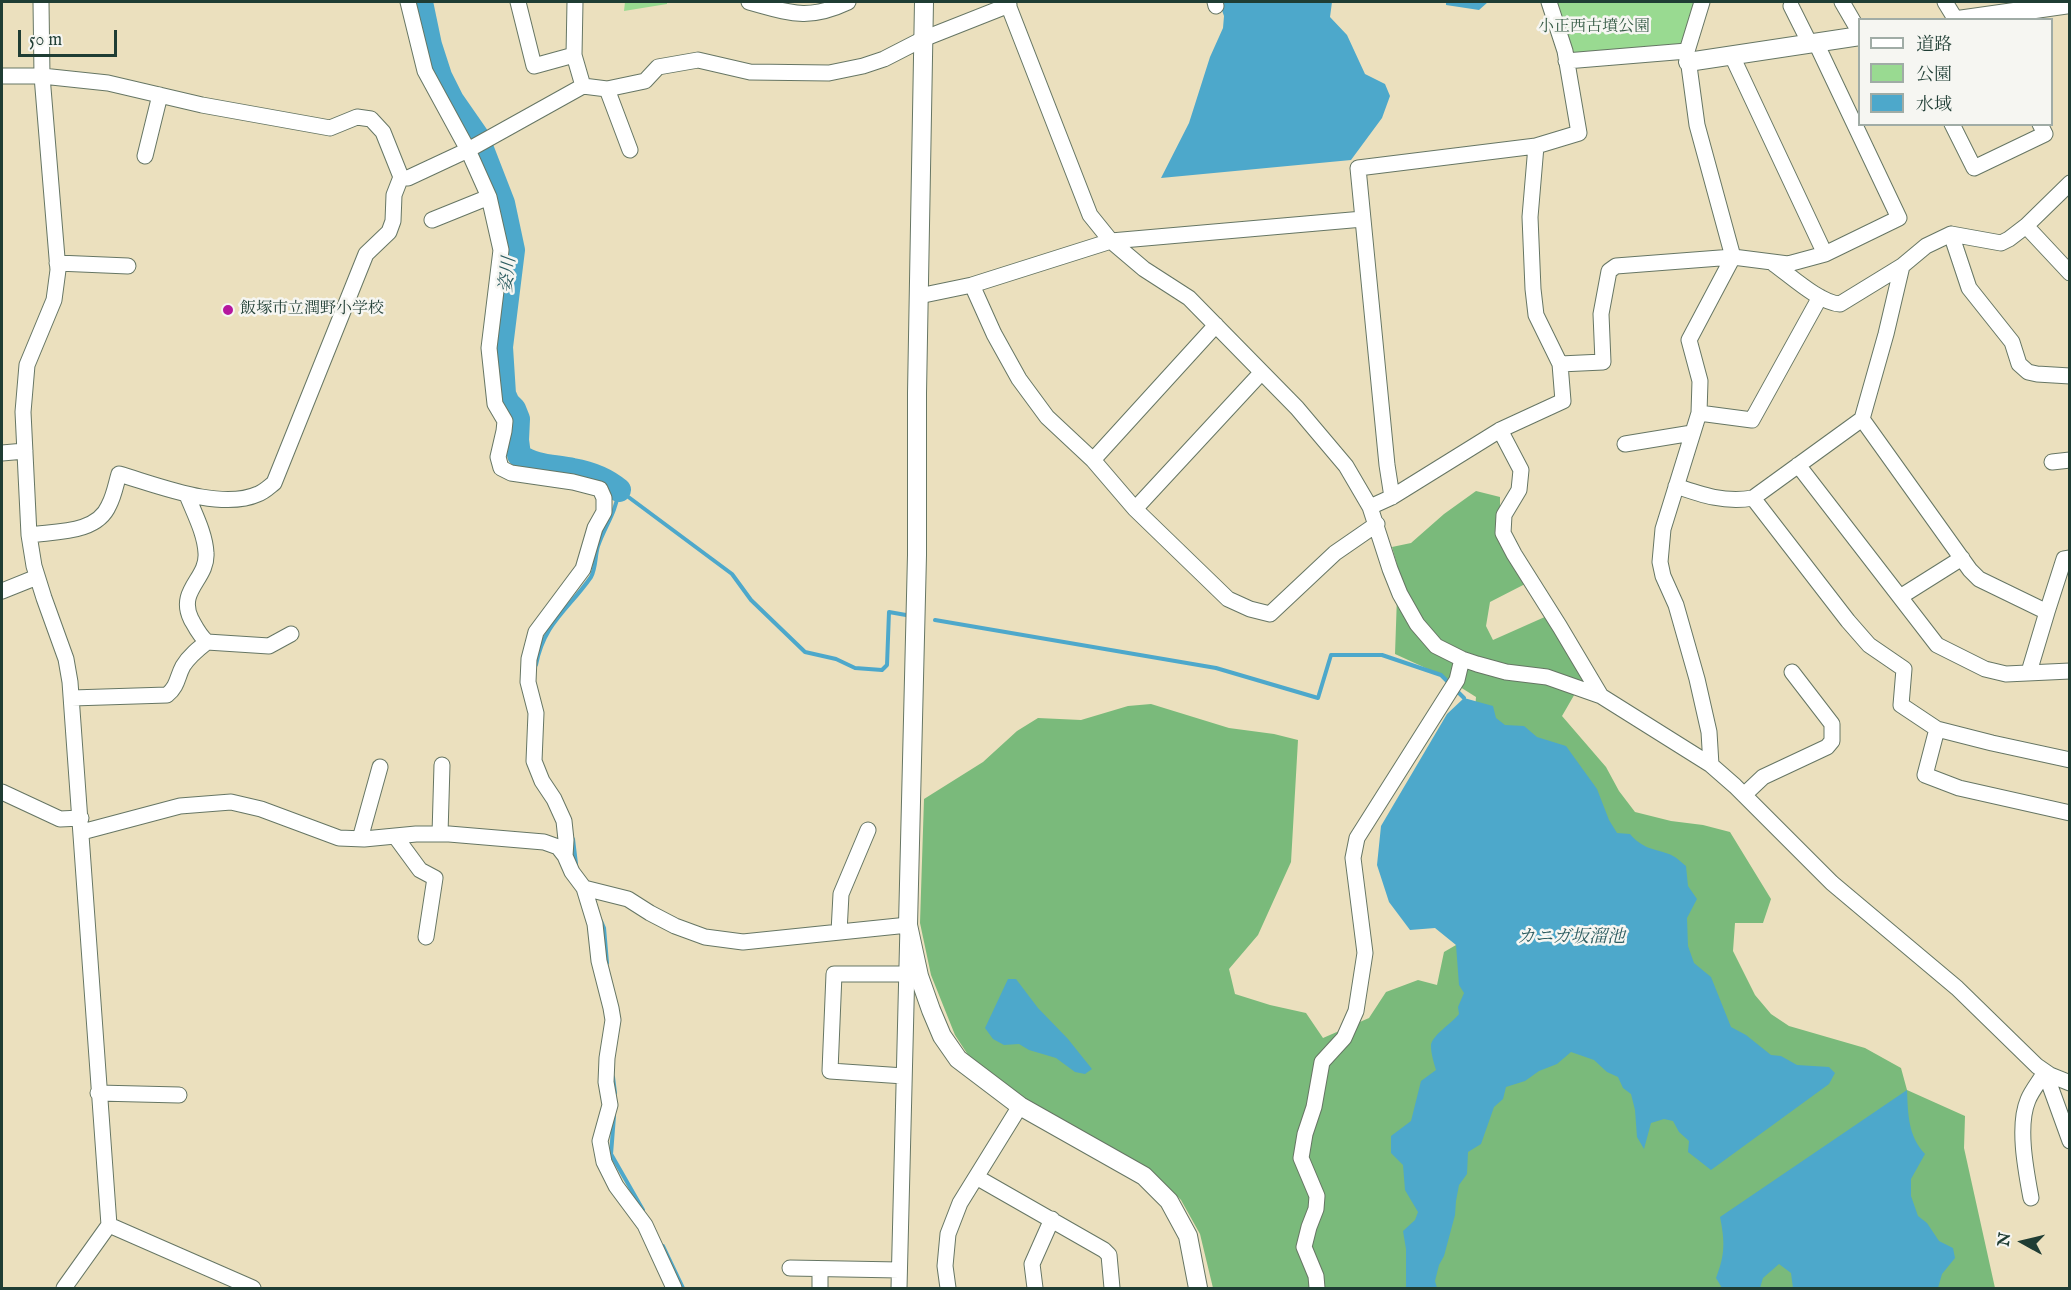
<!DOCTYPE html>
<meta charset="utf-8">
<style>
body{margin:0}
#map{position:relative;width:2071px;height:1290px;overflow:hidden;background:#ebe0be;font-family:"IM FELL English","Noto Serif JP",serif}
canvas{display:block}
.frame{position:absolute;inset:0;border:3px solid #1f3d34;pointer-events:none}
.legend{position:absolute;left:1858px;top:18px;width:195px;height:108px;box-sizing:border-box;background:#f6f6f2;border:2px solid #a0aca6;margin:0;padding:8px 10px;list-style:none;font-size:18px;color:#1f3d34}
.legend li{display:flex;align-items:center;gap:12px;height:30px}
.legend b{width:30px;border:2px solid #a0aca6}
.north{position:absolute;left:1993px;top:1212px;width:60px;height:60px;-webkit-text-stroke:4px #f6f6f2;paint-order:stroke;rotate:278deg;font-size:16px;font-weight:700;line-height:24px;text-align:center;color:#1f3d34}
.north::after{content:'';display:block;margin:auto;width:21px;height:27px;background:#1f3d34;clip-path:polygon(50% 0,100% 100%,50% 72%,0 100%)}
.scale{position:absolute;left:18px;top:30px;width:99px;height:27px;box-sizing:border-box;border:3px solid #1f3d34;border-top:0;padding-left:8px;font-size:18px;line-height:21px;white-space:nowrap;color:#1f3d34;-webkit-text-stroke:4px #f6f6f2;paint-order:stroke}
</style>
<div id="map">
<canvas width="2071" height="1290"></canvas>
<div class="frame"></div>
<ul class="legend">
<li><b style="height:8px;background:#fff"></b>道路</li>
<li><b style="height:16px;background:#99da91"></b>公園</li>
<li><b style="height:16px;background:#4da8cb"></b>水域</li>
</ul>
<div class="north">N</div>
<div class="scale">50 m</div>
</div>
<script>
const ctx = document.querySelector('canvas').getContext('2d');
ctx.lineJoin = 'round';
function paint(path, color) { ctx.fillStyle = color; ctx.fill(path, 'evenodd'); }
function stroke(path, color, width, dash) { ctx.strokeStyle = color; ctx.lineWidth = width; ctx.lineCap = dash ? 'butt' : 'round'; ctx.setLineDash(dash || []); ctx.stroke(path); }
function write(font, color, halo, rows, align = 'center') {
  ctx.font = font + ' "IM FELL English","Noto Serif JP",serif'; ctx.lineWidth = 5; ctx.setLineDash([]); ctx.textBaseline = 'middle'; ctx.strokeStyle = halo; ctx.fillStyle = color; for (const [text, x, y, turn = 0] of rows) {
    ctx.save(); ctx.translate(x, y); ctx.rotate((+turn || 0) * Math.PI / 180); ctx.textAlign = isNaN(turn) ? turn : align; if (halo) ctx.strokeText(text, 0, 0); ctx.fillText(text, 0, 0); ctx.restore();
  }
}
paint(new Path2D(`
 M625 2H667V4L624 11Z
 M1556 2H1696L1680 47 1575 56Z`), '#99da91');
paint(new Path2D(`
 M1476 491 1500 497V512L1527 583 1490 602 1486 626 1493 640 1547 616 1584 678 1562 716 1606 767 1619 791 1635 812 1671 821 1703 825 1730 832 1771 899 1763 923H1735L1733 951 1755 995 1771 1014 1789 1026 1865 1048 1901 1068 1907 1090 1965 1116 1964 1148 1995 1288H1213L1200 1234 1181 1200 1156 1175 1033 1105 970 1058 955 1035 931 975 920 923 924 799 983 762 1017 731 1038 718 1081 720 1128 706 1151 704 1229 728 1274 734 1298 740 1291 862 1258 935 1229 969 1235 994 1270 1005 1306 1013 1323 1038 1369 1018 1386 992 1418 980 1437 985 1444 952 1456 945 1476 697 1441 675 1395 654 1398 568 1392 547 1411 543 1444 514Z`), '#7aba7b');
paint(new Path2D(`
 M1219 2H1332L1330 17 1347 35 1365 74 1385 84 1390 96 1382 118 1351 160 1161 178 1189 123 1210 57 1223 28 1224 16Z
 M1446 2H1488L1479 10 1446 5Z
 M1464 698 1493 706 1496 718 1505 725 1524 726 1537 737 1566 746 1597 789 1609 820 1617 833 1630 834C1643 849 1652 848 1669 854 1675 856 1681 862 1686 866L1688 886 1697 899 1687 918 1688 946 1694 963 1711 977 1731 1027 1746 1035 1771 1055 1781 1056 1797 1065 1829 1067 1835 1073 1829 1084 1711 1170 1688 1152 1689 1141 1679 1132 1673 1121 1664 1119 1651 1123 1644 1149 1637 1137 1635 1110 1631 1094 1623 1088 1618 1077 1607 1072 1594 1060 1571 1052 1557 1064 1539 1071 1525 1081 1506 1087 1503 1099 1494 1107 1481 1144 1468 1152 1467 1174 1459 1185 1456 1201 1455 1215 1444 1256 1439 1265 1435 1281 1437 1288H1406V1249L1403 1231 1415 1220 1418 1212 1405 1190 1403 1165 1391 1153V1136L1411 1121 1421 1081 1436 1070C1434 1063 1431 1054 1431 1046 1431 1036 1452 1023 1459 1014L1458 1007 1464 993 1459 985 1456 945 1435 928 1410 930 1389 902 1377 865 1381 826 1447 714Z
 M1008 979H1016L1038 1008 1068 1039 1092 1069 1085 1074 1075 1072 1056 1058 1029 1050 1019 1044 1004 1045 993 1039 985 1028Z
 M1907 1090C1908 1114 1908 1136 1925 1154L1911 1179V1196L1918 1216 1927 1223 1939 1241 1953 1248 1955 1258 1942 1274 1938 1288H1793L1791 1273 1779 1264 1763 1278 1760 1288H1722L1716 1278C1725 1255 1725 1242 1720 1217Z`), '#4da8cb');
stroke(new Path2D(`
 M935 620 1216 668 1318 698 1331 655H1382L1441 675 1450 684
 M536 665C544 623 568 610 591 577 596 568 595 556 598 546 606 524 615 515 619 490L732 574 751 600 805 652 836 659 855 668 882 670 887 665 889 612 906 615
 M1456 690 1464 698
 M573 839 576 864
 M601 921 604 928 607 963
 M613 1077 615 1093
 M614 1116 611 1154 643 1210
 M663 1246 683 1288`), '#4da8cb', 4);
stroke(new Path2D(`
 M421 2 430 45 440 76 452 100 477 136 503 203 513 250 501 347 504 394 508 403 514 409 518 419 517 440 519 455C534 467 554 466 573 470 590 473 606 479 619 490`), '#4da8cb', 24);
const minor = new Path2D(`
 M41 2 42 76 58 270 54 300 27 365 23 412 29 535 34 566 44 598 66 659 70 682 109 1225 64 1288
 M408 2 425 71 468 150 489 197 501 250 489 348 495 404 505 421 504 431 498 457 501 468 511 473 573 482 600 489 604 498V512L595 528 583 569 536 632 529 659 528 682 536 713 534 761 542 781 554 799 564 821 566 840 565 856
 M518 2 534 66 574 55
 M575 2 574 55 583 86
 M749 2C790 13 808 21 848 2
 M1007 2 1090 215 1111 241 1144 269 1189 298 1297 408 1346 466 1370 507 1390 569 1400 594 1417 624 1436 646 1462 659 1477 664 1506 672 1547 677 1601 696 1711 765 1735 786 1832 883 1957 988 2037 1066 2050 1075 2070 1083
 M1215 2 1216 6
 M1842 2 1860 33
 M1945 2 1956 20
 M1791 6 1810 44
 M1687 51 1702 2
 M1732 56 1825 254
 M1566 61 1687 51 1697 125 1733 257 1689 340 1700 381 1699 413 1663 529 1660 562 1663 576 1676 605 1697 679 1709 732 1711 765
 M2 76H42L108 83 202 105 330 128 357 117 371 119 383 132 401 177 394 195 393 221 389 232 366 254 274 483C269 487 264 492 258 494 221 511 157 485 119 474 116 484 114 496 109 505 97 534 55 531 29 535
 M607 89 630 150
 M1952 124 1974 168 2045 134 2040 124
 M145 156 160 95
 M401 177 408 178 468 150 583 86 607 89 645 81 658 67 698 60 750 72 829 73 863 66 884 59 923 39 1009 5
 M432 220 489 197
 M2026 226 2070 273
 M1951 234 1969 288 2012 342 2019 364 2028 372 2037 374 2070 376
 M57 263 128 266
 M1774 264C1791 276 1820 303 1840 304L1902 266
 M972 285 994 334 1019 379 1047 417 1093 460 1135 509 1228 599 1250 609 1270 614 1335 553 1377 524
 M919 296 972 285 1111 241 1363 219
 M1560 364 1603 362 1601 314 1609 271 1616 266 1733 257 1788 264 1825 254 1899 218 1816 43
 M1699 413 1752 420 1820 297
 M1862 419 1970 570 1979 579 2047 612 2064 559 2070 558
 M1500 430 1521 470 1519 490 1504 515 1503 533 1514 554 1560 627 1601 696
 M1625 444 1692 433
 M2 453 25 451
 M1093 460 1216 325
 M2052 462 2070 460
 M1798 465 1937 645 1985 669 2006 674 2070 671
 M1676 486C1702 495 1725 503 1753 498L1862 419 1886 334 1902 266 1926 246 1951 234 2001 243 2009 239 2026 226 2070 183
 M1392 497 1387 465 1358 168 1536 146 1579 133 1565 51 1549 2
 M1753 498 1848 621 1869 645 1904 669 1901 705 1937 729 1992 743 2070 760
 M1370 507 1392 497 1500 430 1563 401 1560 364 1536 315 1533 289 1530 217 1536 146
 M1135 509 1261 373
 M2 591 37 577
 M1900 597 1962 558
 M207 642 269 646 291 634
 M2029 672 2047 612
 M72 698 167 695C178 686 177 677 183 666 189 656 198 649 207 642 199 635 196 628 191 619 177 590 208 579 206 553 205 533 194 513 187 495
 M1937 729 1925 775 1959 788 2070 813
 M2 792 60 819 81 818
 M1744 795 1763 777 1827 747 1832 741V724L1792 672
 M82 832 180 806 231 802 261 809 339 838 364 839 416 834H449L544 842 558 847 565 856 572 872 584 888 595 924 599 961 611 1008 613 1020 607 1058 606 1082 610 1105 600 1141 604 1162 616 1186 645 1225 674 1288
 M440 834 442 765
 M395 836 420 870 435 878 426 937
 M360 839 380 767
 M584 888 628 899 650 913 675 926 705 937 743 942 908 925 899 1288
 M839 932 841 894 868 830
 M2045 1072 2070 1141
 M904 1076 830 1071 834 974H907
 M98 1093 179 1095
 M978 1178 1104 1250 1109 1255 1112 1288
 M2031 1198C2026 1171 2017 1126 2028 1100 2032 1090 2040 1081 2045 1072
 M109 1225 253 1288
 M790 1268 899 1270
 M820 1288V1269
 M948 1288 945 1266 948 1234 960 1203 1020 1106
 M1035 1288 1032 1264 1052 1219
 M1317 1288 1316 1276 1304 1247 1309 1227 1316 1209 1317 1196 1301 1158 1305 1134 1314 1107 1322 1062 1344 1038 1356 1011 1365 953 1353 858 1357 838 1457 680 1462 659`);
const tertiary = new Path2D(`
 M924 2 917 393V555L908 925 919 976 931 1010 942 1036 958 1059 1020 1106 1144 1176 1169 1201 1188 1236 1198 1288
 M1958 20 2070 4
 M1688 62 1860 36`);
stroke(minor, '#667664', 17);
stroke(tertiary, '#667664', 20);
stroke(minor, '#fff', 15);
stroke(tertiary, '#fff', 18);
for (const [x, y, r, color] of [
 [228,310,6,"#b5179e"]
]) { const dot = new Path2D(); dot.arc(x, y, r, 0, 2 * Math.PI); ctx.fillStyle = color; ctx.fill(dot); stroke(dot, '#f6f6f2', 2); }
write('16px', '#375c47', '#f6f6f2', [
 ["小正西古墳公園",1594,28]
]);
write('16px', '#1f3d34', '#f6f6f2', [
 ["飯塚市立潤野小学校",240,310]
], 'left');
write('italic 18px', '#2d5d61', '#f6f6f2', [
 ["姿川",509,275,-84],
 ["カニガ坂溜池",1571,938]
]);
</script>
